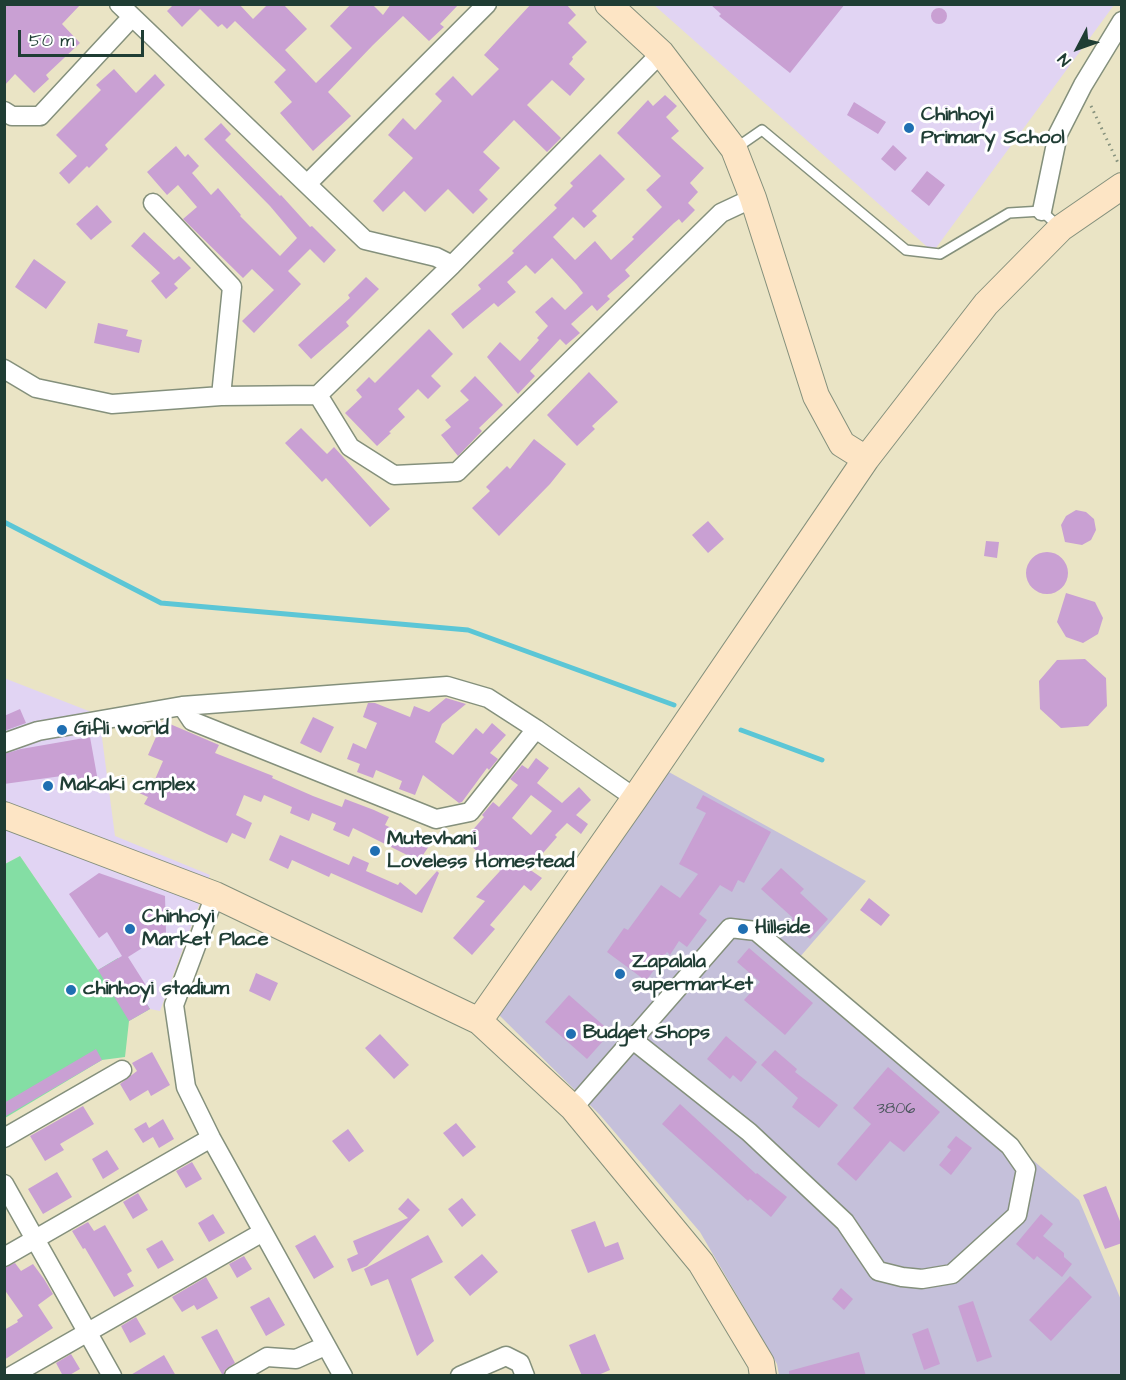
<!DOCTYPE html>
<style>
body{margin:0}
#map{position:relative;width:1126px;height:1380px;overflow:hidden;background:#eae4c5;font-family:"Architects Daughter",sans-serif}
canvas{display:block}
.frame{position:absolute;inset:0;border:6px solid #1f3d34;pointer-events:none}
.north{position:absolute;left:1048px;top:18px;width:60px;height:60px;-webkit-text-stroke:4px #fff;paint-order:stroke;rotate:229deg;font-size:16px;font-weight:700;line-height:24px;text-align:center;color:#1f3d34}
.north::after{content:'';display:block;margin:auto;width:21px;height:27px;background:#1f3d34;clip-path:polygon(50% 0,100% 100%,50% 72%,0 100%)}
.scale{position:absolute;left:18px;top:30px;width:126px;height:27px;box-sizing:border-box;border:3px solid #1f3d34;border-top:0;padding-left:8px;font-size:18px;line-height:21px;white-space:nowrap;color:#1f3d34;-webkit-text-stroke:4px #fff;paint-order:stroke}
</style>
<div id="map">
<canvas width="1126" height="1380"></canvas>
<div class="frame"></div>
<div class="north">N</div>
<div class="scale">50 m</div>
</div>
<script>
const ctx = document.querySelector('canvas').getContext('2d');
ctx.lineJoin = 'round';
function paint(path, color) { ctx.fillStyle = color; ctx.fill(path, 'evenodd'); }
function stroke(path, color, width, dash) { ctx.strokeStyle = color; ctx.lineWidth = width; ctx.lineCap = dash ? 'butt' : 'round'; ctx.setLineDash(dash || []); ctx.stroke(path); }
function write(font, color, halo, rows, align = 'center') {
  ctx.font = font + ' "Architects Daughter",sans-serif'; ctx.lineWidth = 6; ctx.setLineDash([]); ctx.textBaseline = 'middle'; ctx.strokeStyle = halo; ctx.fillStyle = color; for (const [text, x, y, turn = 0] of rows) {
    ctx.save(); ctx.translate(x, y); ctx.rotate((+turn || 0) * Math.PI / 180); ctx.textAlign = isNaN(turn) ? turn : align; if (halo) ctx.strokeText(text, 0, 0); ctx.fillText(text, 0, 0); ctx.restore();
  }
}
paint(new Path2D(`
 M654 5H1114L933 252Z
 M4 678 99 715 115 836 210 875 160 1011 150 1009 98 970 20 856 5 864Z`), '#e1d4f3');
paint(new Path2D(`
 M667 771 866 881 799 958 1079 1200 1121 1300V1375H779L777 1364 700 1232 600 1115 498 1014Z`), '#c5c0da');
paint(new Path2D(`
 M20 856 98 970 118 958 150 1009 129 1021 125 1057 102 1060 5 1118V864Z`), '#84dea4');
stroke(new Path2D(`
 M4 522 161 603 468 630 674 705
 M741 730 822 760`), '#5bc6d6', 5);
paint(new Path2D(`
 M4 4H81L62 24 80 43 46 75 49 79 34 93 15 74 4 86Z
 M174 4H239L253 19 268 4H283L307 29 285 50 316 83 352 48 330 26 351 4H372L383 15 391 4H459L440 24 444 27 429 41 403 16 373 45 328 92 351 116 313 151 280 113 292 102 274 82 286 70 235 21 227 29 222 24 218 27 200 9 182 27 167 11Z
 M531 4H566L576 15 568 23 587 42 572 57 573 59 569 64 585 79 570 96 552 80 527 105 561 138 547 152 514 120 483 152 500 168 479 190 488 199 473 214 448 189 425 212 404 191 383 212 373 201 413 158 388 135 403 118 415 130 442 101 435 94 453 76 472 96 499 69 484 55Z
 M710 4H845L790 73 719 16 721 14Z
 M931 16a8 8 0 1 1 16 0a8 8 0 1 1-16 0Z
 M114 69 136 93 155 74 165 85 105 145 108 149 89 168 87 166 69 184 59 173 77 156 56 135 101 90 96 85Z
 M665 95 677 106 666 117 679 131 671 138 704 168 690 183 698 192 688 203 695 210 682 223 679 219 674 223 625 270 630 276 607 296 610 299 597 311 592 305 571 324 580 333 566 345 560 339 530 371 535 376 518 394 487 357 500 342 520 361 539 340 537 338 548 326 535 312 552 297 565 310 583 293 577 285 552 258 535 274 526 265 507 282 516 292 498 307 494 303 463 329 451 314 481 289 478 285 514 253 512 251 557 208 554 205 573 186 570 183 600 154 625 179 592 211 597 216 584 228 573 217 553 237 575 260 595 241 611 260 634 239 632 237 662 207 646 190 661 176 617 133 648 100 653 106Z
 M854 102 886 122 878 134 847 115Z
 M221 123 231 134 225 140 280 196 281 195 310 227 312 226 336 250 324 263 310 249 288 271 301 284 254 333 242 321 274 290 252 269 243 278 183 219 197 207 178 185 167 195 147 172 176 146 185 157 188 154 199 166 192 173 211 195 218 188 241 215 240 216 280 256 297 238 270 206 204 139Z
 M893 145 907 158 895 171 881 159Z
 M927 171 945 185 929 206 911 191Z
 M97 205 112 222 91 240 76 224Z
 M144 232 174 260 179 256 191 268 174 284 178 288 166 299 151 281 160 273 131 246Z
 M34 259 66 282 46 309 15 287Z
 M366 277 379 289 346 322 349 326 311 359 298 345 350 298 348 295Z
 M98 323 128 330 126 336 142 340 139 353 94 343Z
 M429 329 453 354 431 376 441 386 428 399 418 389 398 409 405 417 389 432 391 433 377 446 345 413 362 397 356 390 369 377 375 383Z
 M589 372 618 402 592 426 595 429 577 446 547 415Z
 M475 376 503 405 479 428 482 431 458 456 441 435 451 427 445 420 469 400 460 391Z
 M301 428 327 454 334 447 390 509 370 527 326 478 322 482 285 443Z
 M534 439 566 464 550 484 499 536 472 508 490 491 486 487 507 466 510 469Z
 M1076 510 1086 512 1094 519 1096 530 1091 540 1082 545 1065 542 1061 525 1066 516Z
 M708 521 724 539 708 553 692 535Z
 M986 541 999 542 997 558 984 556Z
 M1026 573a21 21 0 1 1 42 0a21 21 0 1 1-42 0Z
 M1066 593 1095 602 1103 618 1098 634 1083 643 1066 637 1057 622Z
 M1085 659 1106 678 1107 706 1088 726 1061 728 1040 709 1039 681 1057 660Z
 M446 698 466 704 442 724 435 742 453 755 476 728 483 734 492 723 506 735 490 753 498 759 489 770 487 768 462 802 459 803 423 775 415 795 399 789 402 781 376 770 373 778 357 772 360 764 347 759 353 743 366 749 377 723 363 717 368 703H375L410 717 414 706 429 712Z
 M20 709 26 723 4 731V716Z
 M313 717 334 727 321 753 300 743Z
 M163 721 219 745 215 753 273 776 272 778 313 796 342 807 345 799 374 810 389 817 385 825 429 846 419 861 353 828 349 837 333 830 336 823 312 813 309 821 290 813 292 807 264 795 261 802 244 795 236 815 252 823 245 839 232 833 227 843 209 835 144 804 148 797 137 792 142 780 153 784 163 761 148 755Z
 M90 737 99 787 79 791 76 774 4 784V754L21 749Z
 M536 758 549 768 537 783 562 803 579 787 591 800 576 815 588 824 581 834 567 823 555 835 557 837 529 869 542 878 531 891 524 885 490 925 495 929 472 955 453 938 485 901 476 897 500 871 464 840 484 817 482 815 493 802 499 807 518 785 510 779 522 765 528 769ZM531 795 552 811 531 835 512 818Z
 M703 795 771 832 744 883 738 880 732 892 720 885 699 914 707 920 687 947 679 941 670 955 667 952 646 981 607 952 624 928 628 930 661 885 680 898 698 874 679 864 706 813 696 808Z
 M280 835 349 865 353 856 369 863 366 871 398 885 400 882 416 895 437 871 439 873 422 913 331 873 329 877 292 860 288 869 269 860Z
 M781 868 804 889 800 893 828 919 810 939 791 921 793 918 761 889Z
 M99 873 165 896 166 933 128 957 147 987 139 992 150 1009 129 1021 98 970 122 956 107 932 99 938 69 894Z
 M869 898 890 915 881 926 860 910Z
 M749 948 813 1003 785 1035 744 1000 760 982 737 962Z
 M256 973 278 983 270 1001 249 991Z
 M569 995 611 1032 587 1059 545 1022Z
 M380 1034 409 1065 394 1079 365 1048Z
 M726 1036 757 1062 741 1082 733 1075 730 1079 707 1059Z
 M96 1049 102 1060 4 1117V1103Z
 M775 1050 797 1069 795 1072 838 1105 819 1128 792 1107 798 1098 761 1065Z
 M152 1052 170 1085 151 1096 148 1090 130 1101 120 1084 137 1071 132 1063Z
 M888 1067 940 1112 904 1152 890 1141 856 1181 837 1164 871 1124 853 1108Z
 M680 1104 756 1174 757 1173 787 1197 771 1217 750 1199 748 1201 662 1124Z
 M83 1106 94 1124 60 1144 64 1150 45 1161 30 1136Z
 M163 1119 174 1139 159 1148 153 1137 143 1143 134 1129 146 1122 149 1128Z
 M456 1123 476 1147 463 1157 443 1133Z
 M348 1129 364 1151 349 1162 332 1141Z
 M956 1136 972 1148 951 1175 939 1165 951 1150 947 1147Z
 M107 1150 119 1169 103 1179 92 1159Z
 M192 1162 202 1179 186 1188 176 1171Z
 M57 1172 72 1197 43 1214 28 1189Z
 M1106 1186 1122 1226V1243L1105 1249 1083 1195Z
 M138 1193 148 1210 133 1219 123 1202Z
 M408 1198 420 1210 367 1266 352 1272 347 1259 358 1254 353 1241 408 1218 398 1209Z
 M462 1198 476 1215 462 1227 448 1209Z
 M213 1214 225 1233 209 1242 198 1223Z
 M1041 1214 1053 1224 1043 1236 1064 1253V1257L1072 1264 1062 1277 1037 1256 1034 1260 1016 1244Z
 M595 1221 605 1247 618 1242 624 1259 588 1273 571 1230Z
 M88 1222 94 1231 105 1225 132 1271 127 1274 134 1286 114 1297 85 1248 83 1249 72 1231Z
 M315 1235 334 1267 314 1279 295 1246Z
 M428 1235 443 1262 411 1279 434 1341 417 1356 388 1279 371 1286 364 1269Z
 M162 1240 174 1260 158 1269 146 1249Z
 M482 1254 498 1272 470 1296 454 1277Z
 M244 1256 252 1269 237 1278 229 1264Z
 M15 1263 21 1271 33 1264 44 1279 53 1294 38 1305 53 1328 4 1360V1330L18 1322 17 1320 23 1316 4 1289V1268Z
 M1070 1276 1092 1297 1051 1341 1029 1320Z
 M206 1277 218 1298 197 1310 194 1305 182 1312 172 1297Z
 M841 1288 853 1299 844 1310 832 1299Z
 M269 1297 285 1325 266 1336 250 1307Z
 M973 1301 992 1357 977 1362 958 1306Z
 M136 1317 146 1334 130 1343 121 1326Z
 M928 1328 940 1364 924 1370 912 1334Z
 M217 1329 235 1363 225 1370 223 1376 201 1337Z
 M595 1334 610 1370 596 1376H582L569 1345Z
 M859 1352 866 1376H789V1371Z
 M71 1354 80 1369 68 1376H63L56 1363Z
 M164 1355 176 1376H129Z`), '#c9a0d3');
const lane = new Path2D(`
 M736 148 762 130 906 250 940 254 1009 213 1042 211 1060 228`);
const street = new Path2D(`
 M119 4 365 240 436 257 452 265
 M4 111 12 116H40L132 17
 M307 184 487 4
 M153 203 232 287 221 396
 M1042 211 1058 134 1083 85 1122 21
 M4 369 36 388 112 404 221 396 318 395 452 265 661 53
 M318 395 350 447 394 475 457 472 721 213 753 198
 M182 706 192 721 436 819 470 812 536 729
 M4 743 38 731 182 706 447 686 488 698 536 729 635 798
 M215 895 174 1005 186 1087 211 1138 343 1376
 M573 1108 730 928 756 931 1010 1146 1026 1169 1017 1215 952 1274 922 1279 902 1277 878 1271 845 1222 749 1132 633 1040
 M4 1138 122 1070
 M4 1184 112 1376
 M4 1257 211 1138
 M11 1376 263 1232
 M234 1376 267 1357 296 1359 325 1346
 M460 1376 506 1356 520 1363 525 1376`);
const secondary = new Path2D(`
 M608 4 661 53 734 149 753 198 816 396 842 444 866 459
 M4 815 215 895 479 1021 573 1108 701 1263 761 1363 763 1376
 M479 1021 635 798 866 459 986 304 1061 228 1122 186`);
stroke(lane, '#84907c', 12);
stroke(street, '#84907c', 21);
stroke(secondary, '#84907c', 28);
stroke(new Path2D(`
 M1091 106 1119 165`), '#84907c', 3, [1.5, 4.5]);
stroke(lane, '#fff', 9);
stroke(street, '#fff', 18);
stroke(secondary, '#fde5c5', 26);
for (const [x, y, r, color] of [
 [909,128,6,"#1f6fb2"],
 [62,730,6,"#1f6fb2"],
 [48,786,6,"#1f6fb2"],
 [375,851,6,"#1f6fb2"],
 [130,929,6,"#1f6fb2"],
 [743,929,6,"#1f6fb2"],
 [620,974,6,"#1f6fb2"],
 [71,990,6,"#1f6fb2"],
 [571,1034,6,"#1f6fb2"]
]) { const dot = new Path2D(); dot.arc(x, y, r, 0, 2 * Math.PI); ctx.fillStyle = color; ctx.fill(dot); stroke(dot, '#fff', 2); }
write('16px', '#4a565c', null, [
 ["3806",896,1110]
]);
write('bold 20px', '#1f3d34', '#fff', [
 ["Chinhoyi",921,116],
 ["Primary School",921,139],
 ["Gifli world",74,730],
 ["Makaki cmplex",60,786],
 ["Mutevhani",387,840],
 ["Loveless Homestead",387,863],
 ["Chinhoyi",142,918],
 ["Market Place",142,941],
 ["Hillside",755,929],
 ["Zapalala",632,963],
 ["supermarket",632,986],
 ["chinhoyi stadium",83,990],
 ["Budget Shops",583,1034]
], 'left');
</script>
